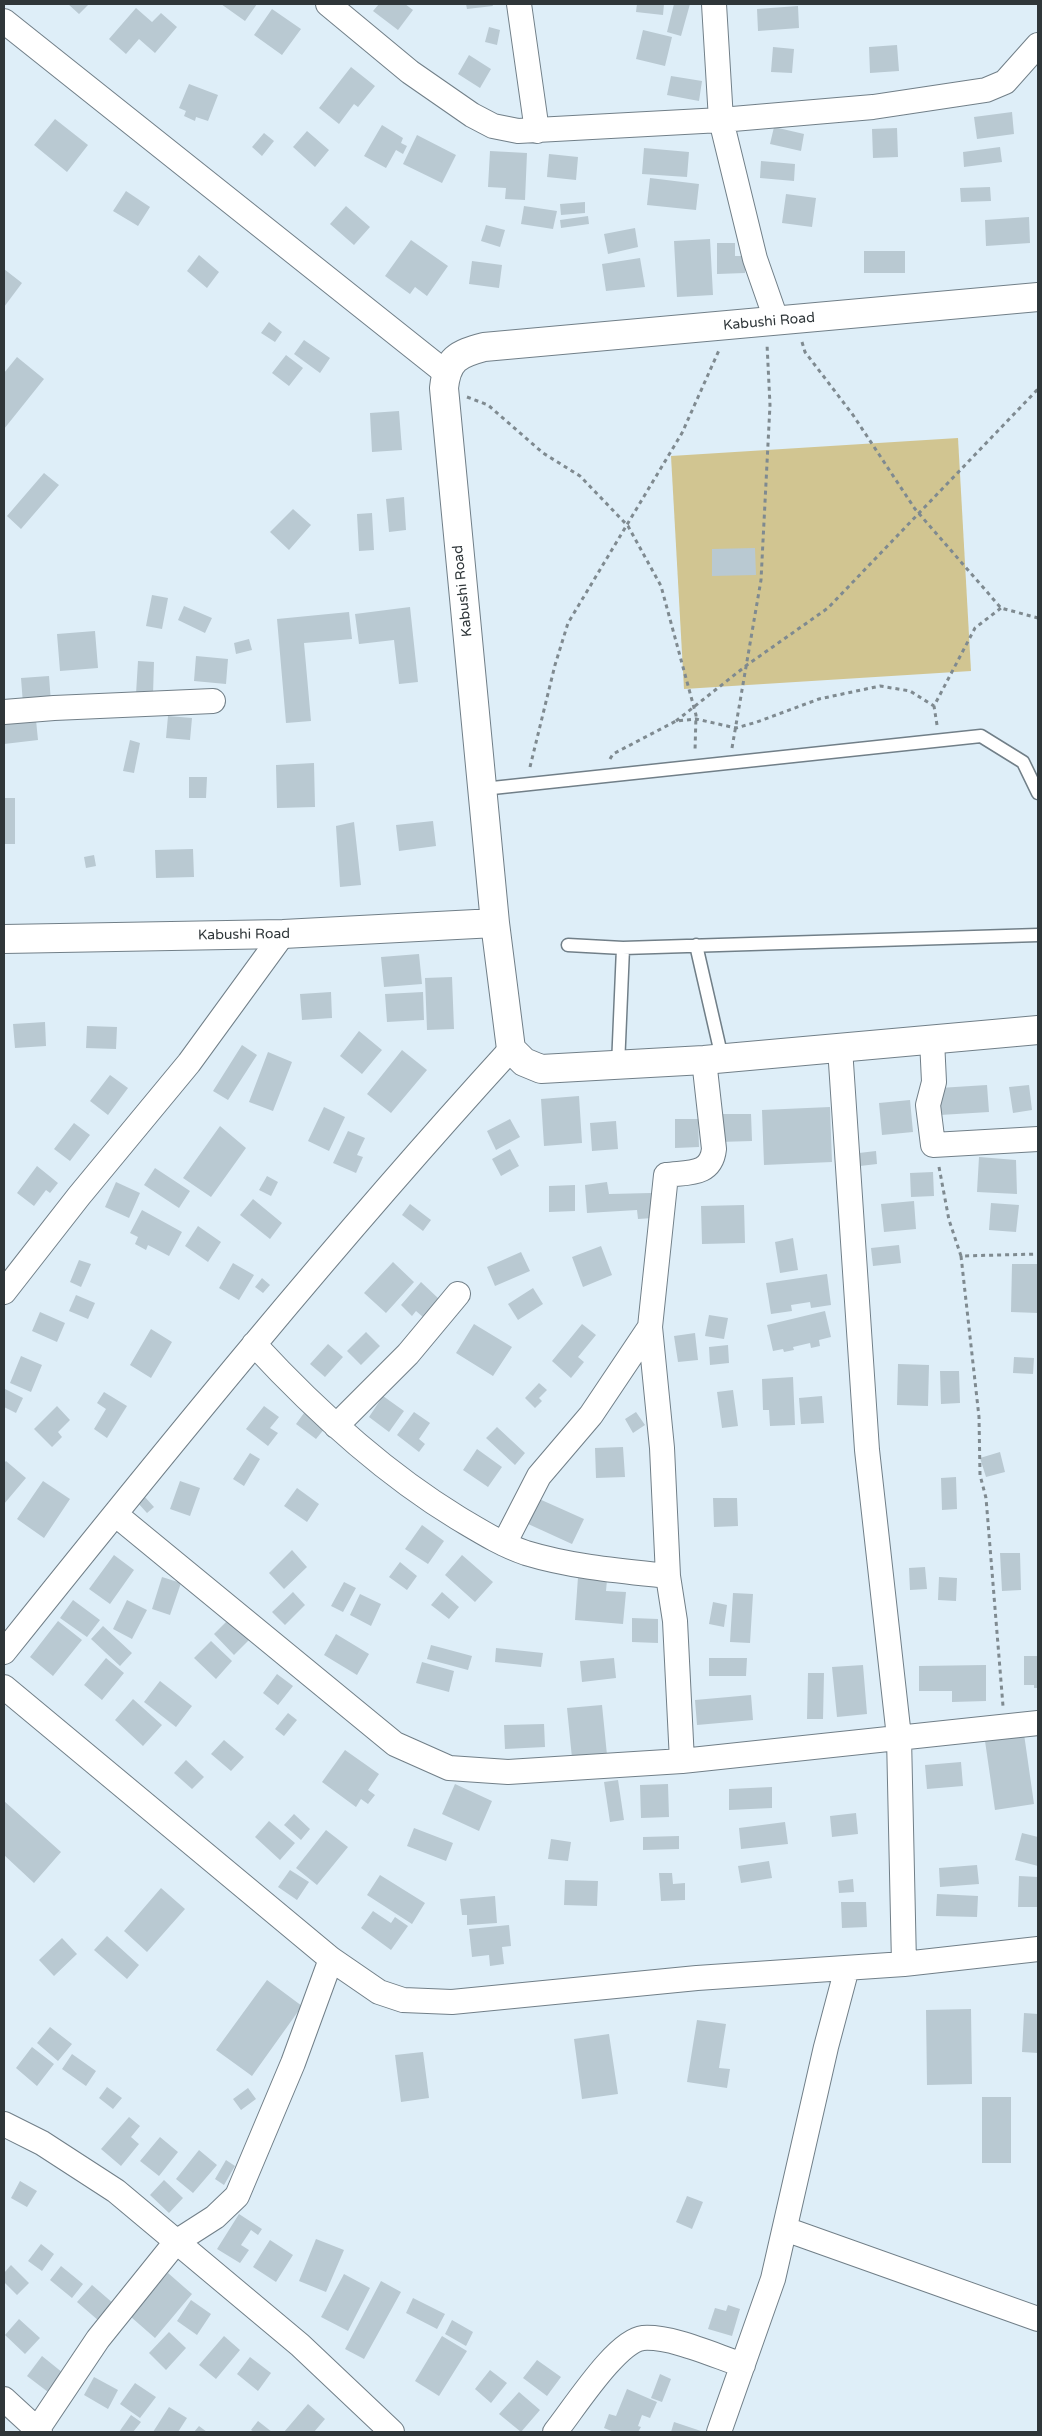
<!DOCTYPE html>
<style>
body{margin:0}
#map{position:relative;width:1042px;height:2436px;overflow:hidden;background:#deeef8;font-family:"Varela Round",sans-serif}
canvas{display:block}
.frame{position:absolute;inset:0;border:5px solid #2f3639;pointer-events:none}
</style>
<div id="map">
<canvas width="1042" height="2436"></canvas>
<div class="frame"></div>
</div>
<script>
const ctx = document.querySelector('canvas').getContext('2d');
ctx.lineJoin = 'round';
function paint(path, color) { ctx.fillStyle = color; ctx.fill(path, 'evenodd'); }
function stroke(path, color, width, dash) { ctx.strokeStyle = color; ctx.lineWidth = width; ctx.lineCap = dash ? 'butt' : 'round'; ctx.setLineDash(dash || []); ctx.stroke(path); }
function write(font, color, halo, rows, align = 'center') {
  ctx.font = font + ' "Varela Round",sans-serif'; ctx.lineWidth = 4; ctx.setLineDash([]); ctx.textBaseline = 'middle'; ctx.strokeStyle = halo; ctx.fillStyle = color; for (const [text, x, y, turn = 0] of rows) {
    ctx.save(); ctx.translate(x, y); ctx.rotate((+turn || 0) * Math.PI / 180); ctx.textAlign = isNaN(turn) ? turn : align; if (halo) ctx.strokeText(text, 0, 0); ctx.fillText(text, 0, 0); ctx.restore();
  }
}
paint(new Path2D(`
 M958 438 971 671 684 689 671 456Z`), '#d1c591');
paint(new Path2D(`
 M68 4H89L79 14Z
 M221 4H257L245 21Z
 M379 4H405L413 10 398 30 373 11Z
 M466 4H492L493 6 467 9Z
 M637 4H664L663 15 636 12Z
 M674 4H690L681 36 667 32Z
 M798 6 799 28 758 31 757 9Z
 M136 8 152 22 161 13 177 27 155 53 139 39 126 54 109 39Z
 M272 9 301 29 282 55 254 35Z
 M489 27 500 30 497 45 485 42Z
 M643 30 672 37 665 66 636 59Z
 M897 45 899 71 870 73 869 47Z
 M773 47 794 49 792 73 771 72Z
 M469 55 491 69 480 88 458 74Z
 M351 67 375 86 358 107 354 104 339 124 319 108Z
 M671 76 702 81 699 101 667 95Z
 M189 84 218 95 208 121 196 117 195 121 184 116 186 111 179 108Z
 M1012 112 1014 134 977 139 974 117Z
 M55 119 88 145 67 172 34 145Z
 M382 125 403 138 401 143 407 146 403 154 396 150 386 168 364 156Z
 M774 127 804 134 801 151 770 144Z
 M897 128 898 157 873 158 872 129Z
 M307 131 329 150 315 167 293 147Z
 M264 133 274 141 262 156 252 147Z
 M417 135 456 155 442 183 403 164Z
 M1000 147 1002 162 964 167 963 152Z
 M644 148 689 152 687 177 642 174Z
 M490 151 527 153 525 200 505 199 506 188 488 187Z
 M549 154 578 157 576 180 547 177Z
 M761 161 795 164 794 181 760 178Z
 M650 178 699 184 696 210 647 205Z
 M990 187 991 201 961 202 960 188Z
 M126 191 150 207 138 226 113 211Z
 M786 194 816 198 812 227 782 223Z
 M585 202V213L561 215 560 204Z
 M346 206 370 227 354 245 330 224Z
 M524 206 557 211 553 229 521 224Z
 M588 216 589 224 561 228 560 220Z
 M1029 217 1030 243 986 246 985 220Z
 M486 225 505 230 500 247 481 241Z
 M635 228 638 247 608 254 604 234Z
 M710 239 713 295 677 297 674 241Z
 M411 240 448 266 427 296 415 287 410 294 385 276Z
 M717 243H735V256H745V273L717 274Z
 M864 251H905V273H864Z
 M199 255 219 272 207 288 187 271Z
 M640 258 645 287 606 291 602 264Z
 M472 261 502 265 499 288 469 284Z
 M4 269 22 283 4 307Z
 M269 322 282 332 275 342 261 333Z
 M304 340 330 358 320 373 294 354Z
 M286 355 303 368 289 386 272 373Z
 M17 357 44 379 4 429V373Z
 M399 411 402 450 372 452 370 413Z
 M44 473 59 485 21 529 7 516Z
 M404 497 406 530 389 532 386 499Z
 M293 509 311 525 289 550 270 532Z
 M372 513 374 550 359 551 357 514Z
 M755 548 756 575 712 576V549Z
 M152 595 168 598 162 629 146 626Z
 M184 606 212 618 205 633 178 620Z
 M410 607 418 682 399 684 394 640 359 644 355 614Z
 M349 612 352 639 304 643 311 721 286 723 277 619Z
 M95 631 98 668 60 671 57 634Z
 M249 639 252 650 236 654 234 643Z
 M196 656 228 659 226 684 194 681Z
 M138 661 154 662 153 695 136 694Z
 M49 676 51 702 23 704 21 678Z
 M168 716 192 718 190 740 166 738Z
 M36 720 38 740 4 744V723Z
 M130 740 140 743 134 773 123 771Z
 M314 763 315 807 277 808 276 765Z
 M189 777H207L206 798H189Z
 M4 798H15V844H4Z
 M433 821 436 846 399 851 396 825Z
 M354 822 361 885 340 887 336 826Z
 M193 849 194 877 156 878 155 850Z
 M94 855 96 866 86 868 84 857Z
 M419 954 422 984 384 987 381 957Z
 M452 977 454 1029 427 1030 425 978Z
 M331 992 332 1018 302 1020 300 994Z
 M423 992 424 1020 387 1022 385 994Z
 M45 1022 46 1046 15 1048 13 1024Z
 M87 1026 117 1027 116 1049 86 1048Z
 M359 1031 382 1050 362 1074 340 1056Z
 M242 1045 257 1055 228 1100 213 1091Z
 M402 1050 427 1070 391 1113 367 1094Z
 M268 1052 292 1062 273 1111 249 1102Z
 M110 1075 128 1088 108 1115 90 1101Z
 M987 1085 989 1112 940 1115 939 1088Z
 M1029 1085 1032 1110 1013 1113 1009 1087Z
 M579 1096 582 1143 544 1146 541 1099Z
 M910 1100 913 1132 882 1135 879 1103Z
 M324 1107 345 1117 329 1151 308 1141Z
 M830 1107 832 1162 764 1165 762 1110Z
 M719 1114H751L752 1141 719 1142Z
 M510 1119 520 1137 496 1150 487 1131Z
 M675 1119H698L699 1147 675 1148Z
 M616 1121 618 1149 592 1151 590 1123Z
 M74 1123 90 1135 70 1161 54 1149Z
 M220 1126 246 1148 211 1197 183 1178Z
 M348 1131 365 1138 357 1155 363 1157 356 1173 333 1163Z
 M510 1149 519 1166 501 1176 492 1159Z
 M876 1151 877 1164 860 1166 859 1153Z
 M979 1157 1016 1160 1017 1194 977 1192Z
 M37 1166 58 1183 50 1193 46 1190 34 1206 17 1193Z
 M155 1168 190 1191 179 1208 144 1185Z
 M933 1172 934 1196 911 1197 910 1173Z
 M267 1176 278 1182 271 1196 259 1190Z
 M116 1182 140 1193 129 1218 105 1207Z
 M607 1182 609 1194 651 1193 653 1218 638 1219 637 1210 587 1213 585 1185Z
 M575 1185V1211L549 1212V1186Z
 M253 1199 282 1223 270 1239 240 1215Z
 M914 1201 916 1229 884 1232 881 1204Z
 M991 1203 1019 1205 1016 1232 989 1230Z
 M410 1204 431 1220 423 1231 402 1215Z
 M744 1205 745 1243 702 1244 701 1206Z
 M142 1210 182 1232 169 1256 148 1245 146 1250 135 1244 138 1237 130 1233Z
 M198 1226 221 1242 208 1262 185 1246Z
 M793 1238 798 1270 780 1273 775 1242Z
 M899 1245 901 1263 873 1266 871 1248Z
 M601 1246 612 1275 583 1287 572 1257Z
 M521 1252 530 1271 495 1286 487 1267Z
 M79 1260 91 1264 81 1287 70 1282Z
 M393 1262 414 1282 386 1313 364 1293Z
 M233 1263 254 1275 239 1300 219 1288Z
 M1012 1264H1038V1313L1011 1312Z
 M827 1274 831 1305 811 1308 810 1302 791 1305 792 1311 771 1314 766 1283Z
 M262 1278 270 1285 263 1293 255 1287Z
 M421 1282 439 1299 423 1317 416 1311 412 1316 401 1305Z
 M533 1288 543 1304 518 1320 508 1304Z
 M76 1295 95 1303 88 1319 69 1311Z
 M825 1311 831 1337 819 1340 820 1346 811 1348 810 1343 793 1347 794 1350 784 1352 783 1349 773 1351 767 1325Z
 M40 1312 65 1323 57 1342 32 1331Z
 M709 1315 728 1318 724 1339 705 1336Z
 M474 1324 512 1347 493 1376 456 1353Z
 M582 1324 596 1335 578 1357 584 1362 571 1378 552 1361Z
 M151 1329 172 1342 151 1378 130 1365Z
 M366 1332 380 1346 361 1365 347 1351Z
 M695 1333 698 1360 678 1362 674 1336Z
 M328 1344 343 1357 325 1377 310 1364Z
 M728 1345 729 1363 710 1365 709 1347Z
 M21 1356 42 1365 31 1392 10 1383Z
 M1014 1357 1034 1358 1033 1374 1013 1373Z
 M898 1364 929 1365 928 1406 897 1405Z
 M940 1371H959L960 1403 941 1404Z
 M793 1377 795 1425 770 1426 769 1410H763L762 1379Z
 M539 1383 547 1390 539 1398 542 1401 535 1408 525 1398Z
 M5 1389 23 1398 16 1413 4 1407Z
 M733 1390 738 1426 722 1428 717 1392Z
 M104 1392 127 1406 107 1438 94 1429 106 1409 97 1403Z
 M383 1396 404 1411 389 1432 369 1417Z
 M822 1396 824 1423 801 1424 799 1398Z
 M57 1406 70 1420 58 1432 62 1437 52 1447 34 1429Z
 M264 1406 279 1417 270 1428 278 1433 268 1446 246 1429Z
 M414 1412 430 1423 419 1439 425 1444 419 1452 397 1435Z
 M636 1412 645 1425 633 1433 625 1419Z
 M304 1413 325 1428 316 1439 296 1424Z
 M497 1427 525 1453 515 1465 486 1438Z
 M623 1447 625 1477 596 1478 595 1448Z
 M477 1449 502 1467 488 1487 463 1470Z
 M1000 1452 1005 1472 986 1477 980 1458Z
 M250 1453 260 1459 244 1486 233 1479Z
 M6 1461 26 1478 4 1504V1463Z
 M956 1477 957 1509 942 1510 941 1478Z
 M43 1481 70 1499 44 1538 17 1519Z
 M180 1481 200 1488 190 1516 170 1509Z
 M297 1488 319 1504 307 1522 284 1506Z
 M144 1496 154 1507 147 1513 137 1502Z
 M537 1498 584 1519 572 1544 526 1523Z
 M713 1498H737L738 1526 714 1527Z
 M422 1525 444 1541 428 1564 405 1549Z
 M292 1550 307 1567 284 1589 269 1573Z
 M1000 1553H1020L1021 1590 1002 1591Z
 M114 1555 134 1570 110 1604 89 1589Z
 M462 1555 493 1582 475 1602 445 1575Z
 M400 1562 417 1576 407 1590 389 1577Z
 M925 1567 927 1589 910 1590 909 1568Z
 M162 1577 181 1583 170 1615 152 1609Z
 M578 1577 607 1580 606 1591 626 1592 623 1624 575 1620Z
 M939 1577 957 1578 956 1601 938 1600Z
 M344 1582 356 1588 343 1612 331 1606Z
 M293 1592 305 1605 285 1625 272 1612Z
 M442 1592 459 1607 449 1619 431 1605Z
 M733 1593 753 1594 750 1643 730 1642Z
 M360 1594 381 1604 371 1626 350 1615Z
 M73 1600 100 1620 87 1637 60 1618Z
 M127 1600 147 1610 132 1639 113 1629Z
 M713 1602 727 1605 724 1627 709 1624Z
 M231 1617 251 1638 234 1655 214 1634Z
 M632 1618 658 1619V1643L632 1642Z
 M58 1621 82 1640 53 1676 30 1657Z
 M103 1626 132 1653 120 1666 91 1639Z
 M336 1634 369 1654 357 1675 324 1655Z
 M211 1641 232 1661 216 1679 194 1658Z
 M431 1645 472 1656 468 1670 427 1659Z
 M496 1648 543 1653 541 1667 495 1662Z
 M1024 1656H1038V1688H1034V1685H1024Z
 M106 1658 124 1673 102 1700 84 1685Z
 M614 1658 616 1678 582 1682 580 1661Z
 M709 1658H747L746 1676H709Z
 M422 1662 454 1671 449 1692 416 1683Z
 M863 1665 867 1714 837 1717 832 1667Z
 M986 1665V1701L952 1702V1691H919V1666Z
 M808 1673H824L823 1719H807Z
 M277 1674 293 1686 278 1705 263 1693Z
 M160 1681 192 1706 176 1727 144 1702Z
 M751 1695 753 1720 697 1725 695 1700Z
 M133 1699 162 1725 143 1746 115 1720Z
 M602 1705 607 1755 572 1758 567 1708Z
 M288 1713 297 1720 284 1736 275 1729Z
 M544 1724 545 1747 505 1749 504 1725Z
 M1024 1734 1034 1804 995 1810 985 1741Z
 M224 1740 244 1757 231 1771 211 1754Z
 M345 1750 379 1774 368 1790 375 1795 368 1804 361 1799 356 1807 322 1782Z
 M186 1760 204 1777 192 1789 174 1773Z
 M961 1762 963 1786 927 1789 925 1765Z
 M618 1780 624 1820 610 1822 604 1782Z
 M455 1784 492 1801 479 1831 442 1814Z
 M668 1784 669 1817 641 1818 640 1785Z
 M772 1787V1808L729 1810V1789Z
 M4 1801 61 1852 34 1883 4 1855Z
 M856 1813 858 1834 832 1837 830 1816Z
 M294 1814 310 1829 301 1840 284 1825Z
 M269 1821 295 1843 280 1860 255 1837Z
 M785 1822 788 1844 741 1849 739 1828Z
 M414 1828 453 1843 446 1861 407 1846Z
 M326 1830 348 1847 317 1885 296 1868Z
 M1022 1833 1038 1837V1866L1015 1860Z
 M679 1836V1849L643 1850V1837Z
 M551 1839 571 1842 568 1861 548 1859Z
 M769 1861 772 1878 741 1883 738 1866Z
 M977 1865 979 1884 940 1887 939 1868Z
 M290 1870 309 1882 297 1900 278 1887Z
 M659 1873H672L673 1884 685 1883V1900L661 1901Z
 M380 1875 425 1903 412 1924 367 1895Z
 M1019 1876 1038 1877V1907H1018Z
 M853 1879 854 1892 839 1893 838 1881Z
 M565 1880 598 1881 597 1906 564 1905Z
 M161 1888 185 1909 147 1952 124 1931Z
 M937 1894 978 1896 977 1917 936 1916Z
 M495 1896 497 1923 467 1925V1915H462L460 1899Z
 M841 1902H866L867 1927 842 1928Z
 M373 1911 391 1923 395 1917 408 1926 391 1950 361 1928Z
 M509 1925 511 1946 502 1947 504 1964 490 1966 489 1955 472 1957 469 1929Z
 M107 1936 139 1965 127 1979 94 1950Z
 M62 1938 77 1954 54 1976 39 1960Z
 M267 1980 302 2006 252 2076 216 2050Z
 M971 2009 972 2084 927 2085 926 2010Z
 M1024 2013 1038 2014V2053L1022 2052Z
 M697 2020 726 2024 719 2068 730 2069 727 2088 687 2082Z
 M50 2027 72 2044 58 2061 37 2043Z
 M609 2034 618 2094 582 2099 574 2039Z
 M32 2047 54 2064 37 2086 16 2068Z
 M423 2052 429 2098 401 2102 395 2055Z
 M72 2054 96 2071 86 2086 62 2069Z
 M107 2087 122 2098 113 2109 99 2098Z
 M248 2088 256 2099 241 2110 233 2099Z
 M982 2097H1011V2163H982Z
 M129 2117 140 2126 131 2137 139 2144 121 2166 101 2149Z
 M160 2137 178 2152 159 2176 140 2161Z
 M199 2150 217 2165 193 2193 176 2179Z
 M226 2160 235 2166 224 2185 215 2179Z
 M164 2180 183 2198 169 2213 150 2195Z
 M20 2181 37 2191 27 2207 11 2198Z
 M687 2196 703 2202 692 2229 676 2222Z
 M239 2214 262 2229 258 2235 251 2230 241 2245 249 2250 240 2263 217 2249Z
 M316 2239 344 2250 326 2292 299 2281Z
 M270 2240 293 2255 276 2282 253 2267Z
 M41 2244 54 2254 42 2271 28 2261Z
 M11 2265 29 2283 17 2295 4 2282V2273Z
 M61 2266 83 2284 72 2298 50 2280Z
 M168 2273 192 2294 155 2338 131 2317Z
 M344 2274 370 2288 348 2331 321 2317Z
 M381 2281 401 2292 364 2359 345 2349Z
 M92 2285 114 2304 99 2321 77 2302Z
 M413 2298 445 2314 437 2329 406 2313Z
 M191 2300 211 2314 197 2335 177 2321Z
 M728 2305 740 2309 732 2336 708 2329 715 2308 726 2311Z
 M19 2319 40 2338 25 2354 5 2335Z
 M452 2320 473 2332 466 2346 445 2334Z
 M169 2332 186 2348 166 2370 149 2353Z
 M224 2336 240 2350 216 2379 199 2365Z
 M442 2336 467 2351 439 2396 415 2381Z
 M42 2356 63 2373 48 2392 27 2376Z
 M250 2357 271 2373 258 2391 237 2374Z
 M537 2360 561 2377 547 2396 523 2378Z
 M490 2370 507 2383 491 2403 475 2389Z
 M660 2374 671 2379 662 2402 651 2398Z
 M94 2377 118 2390 108 2409 84 2395Z
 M135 2383 156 2397 140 2418 120 2404Z
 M627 2389 657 2402 650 2418 642 2415 638 2426 641 2427 638 2432H614L604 2428 609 2414 616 2416Z
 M519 2392 540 2410 521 2432 499 2414Z
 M308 2404 325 2419 314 2432H284Z
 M169 2407 187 2418 178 2432H153Z
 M131 2415 141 2422 133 2432H119Z
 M258 2421 272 2432H254L251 2430Z
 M674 2422 704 2432H671Z
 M199 2426 207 2432H194Z`), '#b9c9d2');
const lane = new Path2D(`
 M483 789 981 736 1023 762 1038 793
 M568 945 623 948 618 1066
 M696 945 722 1058
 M623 948 1038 935`);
const street = new Path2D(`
 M328 4 410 72 472 115 493 126 518 131 721 120 873 107 986 90 1005 82 1038 45
 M519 4 537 131
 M714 4 721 120 755 259 777 322
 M4 21 446 373
 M4 712 54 708 213 701
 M932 1040 934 1082 928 1105 933 1145 1038 1139
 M840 1048 867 1450 899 1737 904 1964
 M4 1292 79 1196 189 1063 283 934
 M254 1344C315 1410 381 1471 458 1518 480 1531 502 1545 526 1553 572 1567 620 1571 668 1576
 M336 1426 408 1354 458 1294
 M115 1514 395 1744 449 1768 508 1772 682 1761 1038 1723
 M504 1544 539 1476 591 1415 650 1327
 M4 1652C168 1447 334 1243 511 1049
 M4 1687 331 1959 379 1992 403 2000 452 2002 697 1978 904 1964 1038 1949
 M682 1761 675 1621 668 1576 662 1448 650 1327 666 1175C688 1172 711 1176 714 1149L704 1060
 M4 2124 42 2143 116 2191 300 2345 392 2432
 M785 2229 1038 2319
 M4 2399 40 2432
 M37 2430 98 2339 176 2242 215 2217 237 2196 293 2063 331 1959
 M555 2432C573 2410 616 2341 643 2338 672 2336 715 2356 743 2365
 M719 2432 773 2279 826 2047 847 1968`);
const secondary = new Path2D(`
 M495 923 511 1049 524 1062 541 1069 704 1060 1038 1030
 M4 939 283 934 495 923 444 388C447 359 458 354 484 347L1038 297`);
stroke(lane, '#717f88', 15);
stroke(street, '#717f88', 26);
stroke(secondary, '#717f88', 30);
stroke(new Path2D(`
 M802 342 805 352 853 415 915 509 1001 608 1038 618
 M467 397 488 405 543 453 580 476 628 526 661 586 696 715 695 751
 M676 721 747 665 828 608 1038 389
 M937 725 934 706 975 628 1001 608
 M732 748 761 580 770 405 767 344
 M610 759 613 754 676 721 696 719 736 728 757 722 819 699 880 686 910 691 934 706
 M530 767 555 665 568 623 682 433 720 348
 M939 1167 949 1220 961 1256 1038 1254
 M961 1256 979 1417 980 1475 986 1498 1003 1706`), '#7f8a90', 3, [4, 4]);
stroke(lane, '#fff', 12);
stroke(street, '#fff', 24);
stroke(secondary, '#fff', 28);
write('14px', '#2f3639', '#fff', [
 ["Kabushi Road",769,322,-5],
 ["Kabushi Road",463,591,-96],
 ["Kabushi Road",244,935,-1]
]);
</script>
